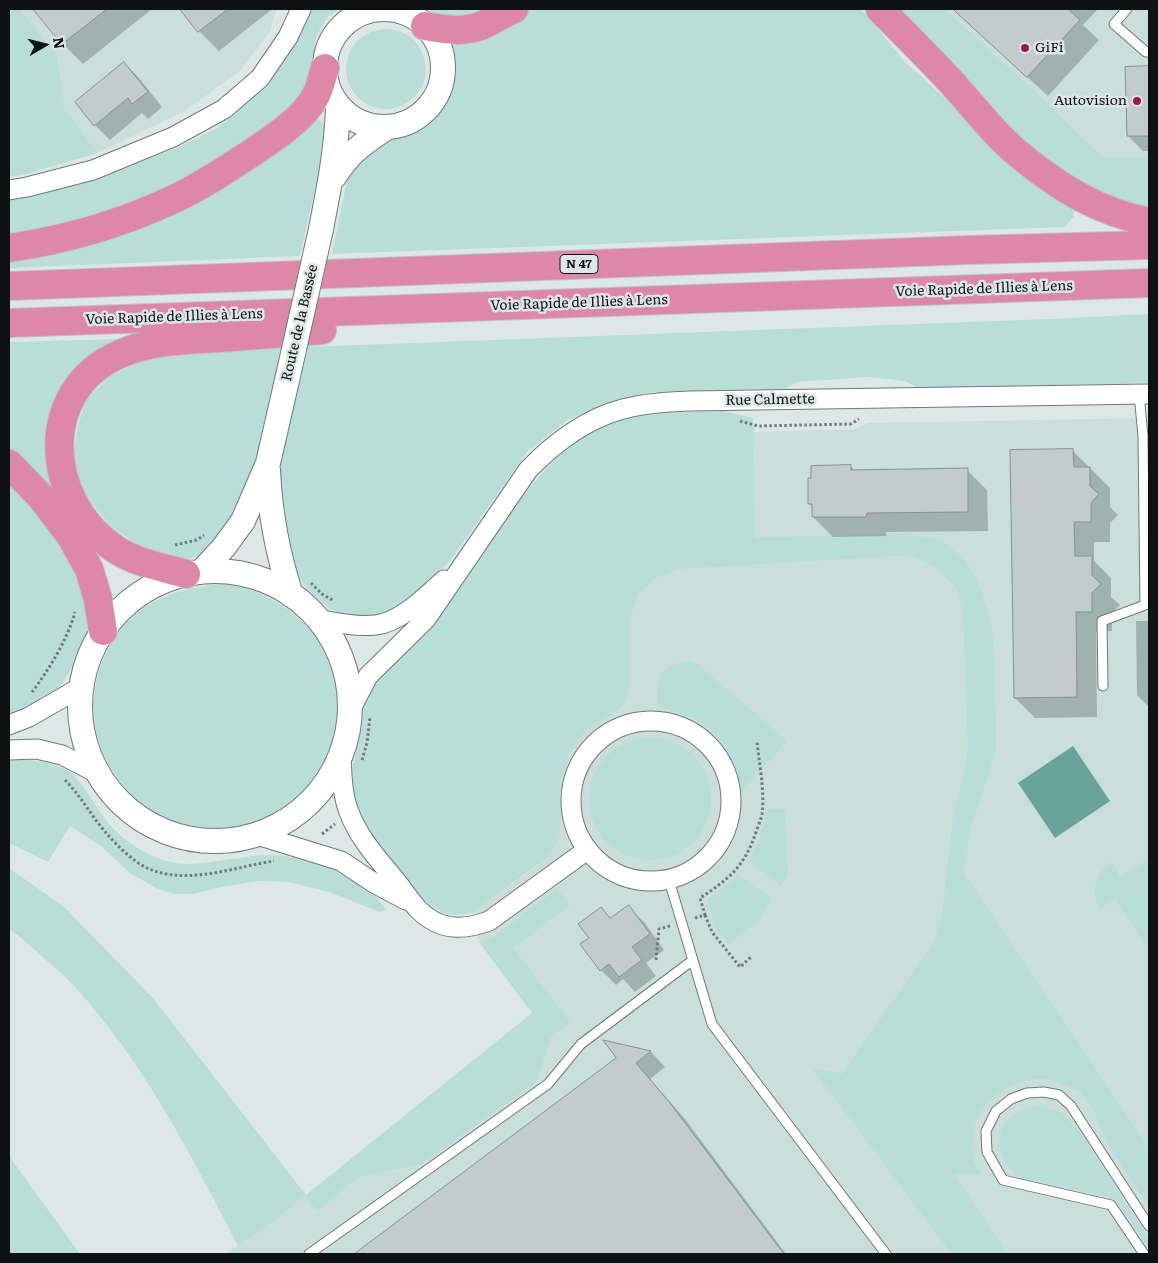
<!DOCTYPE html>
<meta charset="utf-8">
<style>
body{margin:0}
#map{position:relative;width:1158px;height:1263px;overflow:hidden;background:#dde8e6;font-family:Literata,serif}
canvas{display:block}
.frame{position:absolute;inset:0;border:10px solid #0f1212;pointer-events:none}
.north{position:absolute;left:20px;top:20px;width:50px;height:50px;-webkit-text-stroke:4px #dde8e6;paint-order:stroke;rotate:82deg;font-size:14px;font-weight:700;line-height:20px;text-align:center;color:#0f1212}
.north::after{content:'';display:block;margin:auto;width:18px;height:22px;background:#0f1212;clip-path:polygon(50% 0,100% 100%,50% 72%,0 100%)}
</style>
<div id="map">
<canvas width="1158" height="1263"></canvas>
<div class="frame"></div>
<div class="north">N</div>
</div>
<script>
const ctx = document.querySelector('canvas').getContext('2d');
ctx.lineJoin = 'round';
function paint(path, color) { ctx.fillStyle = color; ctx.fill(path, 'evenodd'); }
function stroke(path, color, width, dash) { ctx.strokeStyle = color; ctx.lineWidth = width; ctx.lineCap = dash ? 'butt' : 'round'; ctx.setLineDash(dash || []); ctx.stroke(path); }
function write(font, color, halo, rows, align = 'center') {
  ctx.font = font + ' Literata,serif'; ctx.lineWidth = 5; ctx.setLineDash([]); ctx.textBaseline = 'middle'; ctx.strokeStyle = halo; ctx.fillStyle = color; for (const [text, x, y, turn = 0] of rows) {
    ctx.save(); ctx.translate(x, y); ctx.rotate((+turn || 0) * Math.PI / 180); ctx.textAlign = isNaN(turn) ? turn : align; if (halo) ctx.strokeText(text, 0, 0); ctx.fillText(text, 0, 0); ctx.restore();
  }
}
paint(new Path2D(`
 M20 9H277L269 33 240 71 186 110 98 153 65 110 57 55Z
 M945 9H1149V157H1103L1024 81Z
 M1149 418V1254H225L267 1227 532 1013 479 942 472 913 539 864 555 736 634 564H755L754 432 855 429 868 423Z`), '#cadeda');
paint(new Path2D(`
 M9 9H20L57 55 65 110 98 153 26 174 9 177Z
 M311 9H339L326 19 316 37 312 67 300 100 278 128 143 205 9 240V198L97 178 177 148 217 128 235 114 270 78 300 35Z
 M425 9H498L441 22Z
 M534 9H859L866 14 904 61 1002 151 1072 202 1074 216 1065 227 332 254 347 181 357 162 387 139 410 133 428 123 440 109 451 89 455 73 454 58 449 40Z
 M898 9H945L1024 81 1103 157H1149V208L1107 196 1054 165 1013 133Z
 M346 69a40 40 0 1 1 80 0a40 40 0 1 1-80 0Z
 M315 117 326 125 323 153 300 256 9 268V259L50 252Z
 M1149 314V383L918 388 905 381 868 377 797 382 785 389 652 392 614 401 567 420 528 451 449 562 425 587 399 607 381 616 359 618 340 614 328 608 305 587 288 556 278 487 280 468 286 433 307 347 1049 319Z
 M120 339V343L82 368 63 503 9 450V342Z
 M282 346 248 493 211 549 199 556 185 560 155 556 110 526 88 498 77 475 74 452 78 424 87 399 109 377 142 360 183 352Z
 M723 411 753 418 754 432 755 538 906 533 942 541 964 558 978 583 992 626 995 664 996 750 971 827 963 872 1149 1149V1206L1116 1156 1102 1132 1094 1111 1081 1092 1046 1078 1029 1079 1005 1089 990 1099 976 1120 972 1145 974 1162 982 1174H954L1007 1254H952L811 1067 842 1074 935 941 942 915 954 810 963 778 968 747 963 610 958 591 938 568 910 555 678 569 655 578 638 595 630 618V685L624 704 612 715 587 729 571 749 560 783V830L557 843 550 855 472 913 455 915 445 914 429 904 389 863 369 837 352 793 351 772 362 727 364 705 369 688C397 657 427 627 453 595 497 541 531 465 593 431 630 411 682 413 723 411Z
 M9 484 33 508 76 559 91 618 85 640 73 666 61 685 44 701 9 719Z
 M220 584C228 585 236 585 243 587 274 596 305 618 322 646 341 676 343 730 327 761 314 785 292 805 269 816 244 828 221 831 194 826 165 821 141 809 123 785 113 773 105 760 100 745 83 697 101 637 144 608 167 593 193 587 220 584Z
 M689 661 697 664 787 741 742 791C728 737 711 721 657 706 659 677 656 666 689 661Z
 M589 799a61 61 0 1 1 122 0a61 61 0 1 1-122 0Z
 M9 760C25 758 58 762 71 773 84 784 93 803 103 816 117 837 146 857 171 862 190 867 212 861 231 859 245 858 260 854 273 855 307 857 349 871 374 895 379 899 382 905 386 910L380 912 329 892 290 882 257 881 222 887 194 894H175L156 888 130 873 102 847 70 826 48 862 9 843Z
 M785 809 788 875 781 886 749 861C758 844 764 829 766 810Z
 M1149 859V949L1115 899 1100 909C1090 891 1095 873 1112 862L1120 877Z
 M9 868 63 906 153 998 306 1195 532 1013 479 942 492 938 557 889 570 905 513 948 570 1022 551 1037 536 1082 421 1164 358 1177 317 1211 305 1196 267 1227 238 1246C191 1155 144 1062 74 986 57 968 36 952 18 935L9 929Z
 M738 875 772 898 759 920 729 944 716 930 708 900Z
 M1033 1107H1044L1062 1113 1077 1128 1149 1239V1249L1117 1202 1106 1196 1023 1178C988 1160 993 1114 1033 1107Z
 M9 1156 80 1254H9Z`), '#b9ded8');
paint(new Path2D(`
 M1073 746 1110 801 1055 838 1018 783Z`), '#69a299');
paint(new Path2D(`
 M35 9H152L83 64 63 44Z
 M181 9H270L271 10 219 51 199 31Z
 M953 9H1098L1083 25 1099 40 1048 96Z
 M124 63 139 78 162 107 148 119 142 113 110 140 95 125Z
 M1149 67V151H1143L1128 136 1126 68Z
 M1073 451 1110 488V507L1118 515 1110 523V542H1094V561L1111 578V597L1120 605 1112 613V631L1096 632 1097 717 1035 718 1015 698Z
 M851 467 856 471 967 470 987 490 988 531 886 532V536L833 537 813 517V507L809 503Z
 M1136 621H1149V707L1137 695Z
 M628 907 644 922 664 950 646 963 656 976 635 992 623 979 616 985 601 970 591 938 601 908 612 919Z
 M606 1042 651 1052 665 1067 650 1079 685 1119 786 1254H357L618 1058Z`), '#0003');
const building = new Path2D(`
 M33 9H107L62 44Z
 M180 9H228L198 32Z
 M953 9H1068L1080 20 1027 77Z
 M124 62 148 92 132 104 128 98 94 126 75 102Z
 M1149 66V136H1127L1125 67Z
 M1073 449 1074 467H1090V486L1099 494 1091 503V522H1074L1075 556H1092V575L1101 584 1092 593V612H1076L1077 697 1014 698 1010 450Z
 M851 465V470L968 468V512L867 513 866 517H812V504H808V478H811V466Z
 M629 905 650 934 632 947 642 960 619 977 609 964 600 971 580 944 589 938 578 924 601 907 610 918Z
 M603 1040 651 1051 636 1063 670 1103 784 1254H354L616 1058Z`);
paint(building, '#c2cccb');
stroke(building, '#889291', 1);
const service = new Path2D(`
 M1127 9 1114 24 1146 52H1149
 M1103 686 1102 621 1145 605 1143 436 1139 394
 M669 880 712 1024 886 1254
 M309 1254 548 1084 581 1044 693 960
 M1144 1254 1111 1205 1003 1180 987 1152 986 1131 996 1111 1011 1099 1027 1093 1044 1092 1059 1095 1071 1106 1149 1226`);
const minor = new Path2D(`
 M9 190 27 187 93 170 173 137 224 109 260 78 288 37 301 9
 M318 619C337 623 357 627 376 625 401 622 426 596 444 580
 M350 711 368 676 426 619 528 470C554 443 585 419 623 409 645 403 669 402 691 401L1149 394
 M571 801a80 80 0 1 1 160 0a80 80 0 1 1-160 0Z
 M9 725 29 717 81 687
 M9 750 37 749 62 755 97 773
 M341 756C342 775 342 794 349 812 359 839 379 860 397 882 410 899 419 916 440 924 456 930 473 927 489 921L587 850
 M257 835 341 861 374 883 406 900`);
const tertiary = new Path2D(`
 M325 68a59 59 0 1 1 118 0a59 59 0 1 1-118 0Z
 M334 177C351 151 361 145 386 128
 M321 229C329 188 337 148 338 106
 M268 470C270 515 277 552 291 595
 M80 706a135 135 0 1 1 270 0a135 135 0 1 1-270 0Z
 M201 572 224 547 243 521 268 463 288 376`);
const trunk = new Path2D(`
 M880 9C905 34 930 59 954 85 976 110 997 137 1022 157 1061 189 1100 212 1149 222
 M425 26C446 30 466 33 485 24 495 19 504 13 514 9
 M9 248C65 240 120 224 172 200 200 187 227 169 253 152 274 138 303 119 315 97 320 89 322 77 325 68
 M9 286 969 250 1149 245
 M9 323 1149 283
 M9 464 41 497 70 535 89 569 98 599 103 631
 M186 574C162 567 136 563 115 549 45 502 35 391 120 354 151 340 186 340 220 338 254 335 288 333 322 330`);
stroke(service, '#6f7977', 11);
stroke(minor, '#6f7977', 21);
stroke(tertiary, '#6f7977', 26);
stroke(trunk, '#c1c1c1', 30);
stroke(new Path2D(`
 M740 421 758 426 851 424 859 419
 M175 545 197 540 204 535
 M311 583 322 594 334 601
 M32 692C49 670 68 638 75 612
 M362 760 367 743 370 717
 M65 780C81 796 92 817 107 834 118 846 132 861 147 868 187 886 234 867 274 861
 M322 834 335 824
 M705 915 712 932 740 967 751 957
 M695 918 705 915 700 898C729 879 745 866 756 832 758 826 761 820 762 814 765 790 759 764 757 741
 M656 960 659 929 670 926`), '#717877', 3, [2.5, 2.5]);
stroke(service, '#fff', 9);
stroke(minor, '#fff', 19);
stroke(tertiary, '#fff', 24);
stroke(trunk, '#de88a8', 28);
const tertiaryBridge = new Path2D(`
 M288 376 321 229`);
stroke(tertiaryBridge, '#6f7977', 26, []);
stroke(tertiaryBridge, '#fff', 24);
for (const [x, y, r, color] of [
 [1025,48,5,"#a2145b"],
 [1137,101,5,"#a2145b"]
]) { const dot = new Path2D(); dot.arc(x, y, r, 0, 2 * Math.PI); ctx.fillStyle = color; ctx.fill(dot); stroke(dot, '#dde8e6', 2); }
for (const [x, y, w] of [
 [579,264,38]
]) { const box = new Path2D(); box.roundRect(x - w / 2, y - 9.5, w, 19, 4); ctx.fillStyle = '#dde8e6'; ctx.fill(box); stroke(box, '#0f1212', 1); }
write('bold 12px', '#0f1212', null, [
 ["N 47",579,264]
]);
write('14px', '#0f1212', '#dde8e6', [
 ["GiFi",1035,48],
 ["Autovision",1127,101,"right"]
], 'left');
write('14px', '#0f1212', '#dde8e6', [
 ["Voie Rapide de Illies à Lens",984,289,-2],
 ["Voie Rapide de Illies à Lens",579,303,-2],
 ["Voie Rapide de Illies à Lens",174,317,-2],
 ["Route de la Bassée",300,323,-77],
 ["Rue Calmette",770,400,-1]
]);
</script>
